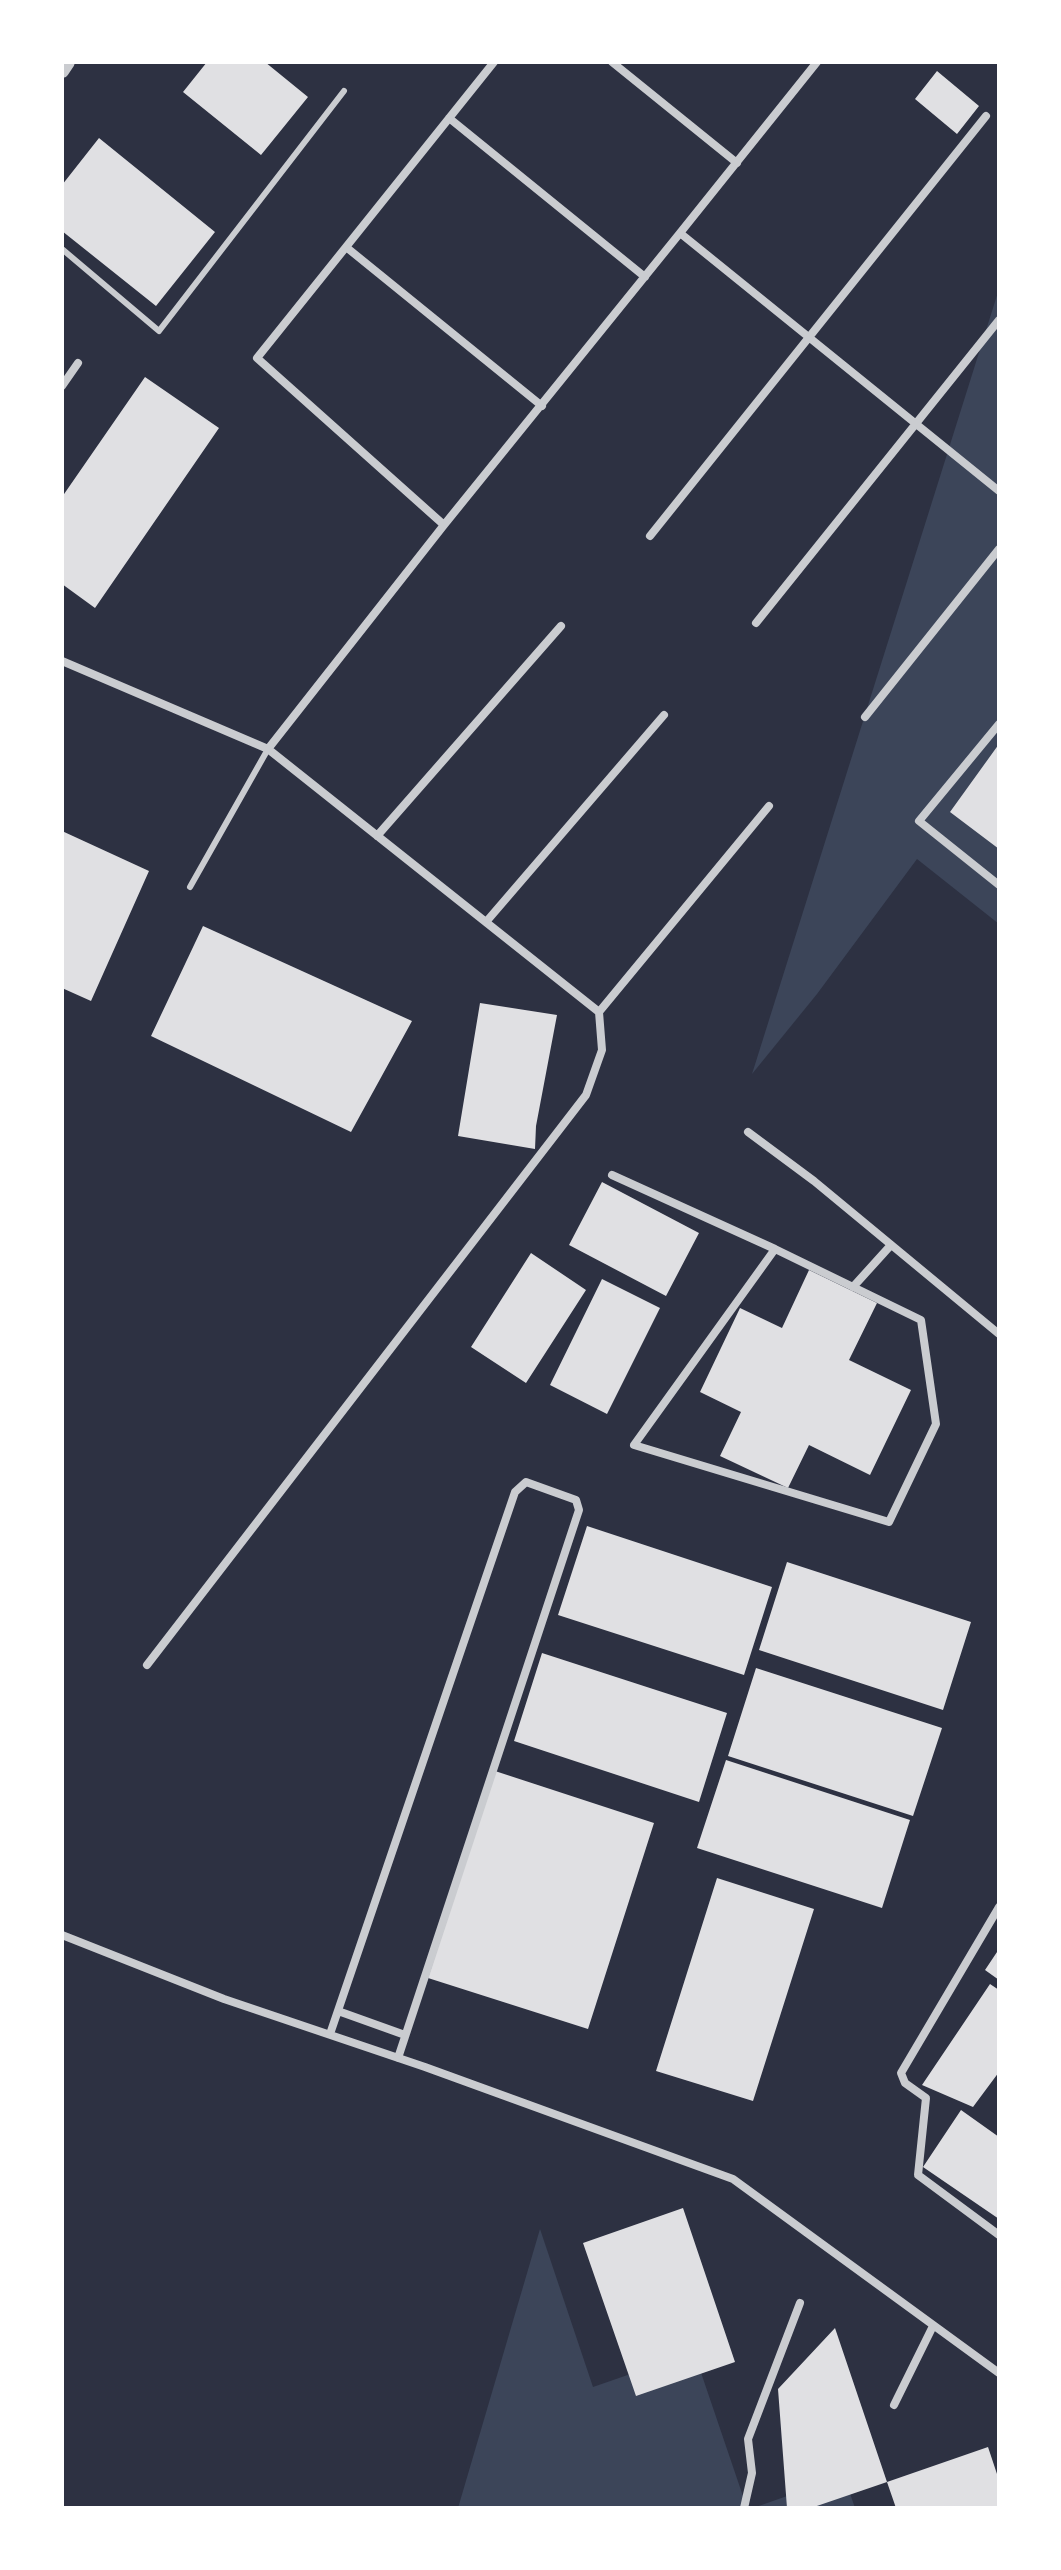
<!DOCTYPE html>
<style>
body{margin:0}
#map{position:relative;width:1061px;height:2570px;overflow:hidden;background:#2d3142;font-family:Figtree,sans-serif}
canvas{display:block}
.frame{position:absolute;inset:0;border:64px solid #fff;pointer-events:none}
</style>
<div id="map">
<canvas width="1061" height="2570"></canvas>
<div class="frame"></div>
</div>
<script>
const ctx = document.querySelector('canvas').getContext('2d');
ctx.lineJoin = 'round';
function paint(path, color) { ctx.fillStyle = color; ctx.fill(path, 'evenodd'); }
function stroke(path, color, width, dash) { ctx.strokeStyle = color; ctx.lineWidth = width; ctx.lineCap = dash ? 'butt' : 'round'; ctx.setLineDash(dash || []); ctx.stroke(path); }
paint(new Path2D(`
 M999 289V924L917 859 817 994 752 1074Z
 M540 2229 593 2387 694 2352 747 2508H458Z
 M844 2476 855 2508H753Z`), '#3c4559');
paint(new Path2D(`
 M207 62H265L308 97 261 155 183 92Z
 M937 71 979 106 957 134 915 99Z
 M99 138 215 232 156 306 62 231V185Z
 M145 377 219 428 95 608 62 584V497Z
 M999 744V849L950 812Z
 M62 831 149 871 91 1001 62 988Z
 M203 926 412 1021 351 1132 151 1036Z
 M480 1003 557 1015 536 1126 535 1149 458 1136Z
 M602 1182 699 1233 666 1296 569 1245Z
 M531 1253 586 1290 526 1383 471 1347Z
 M809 1270 877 1303 849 1360 911 1390 870 1475 809 1445 788 1488 720 1456 741 1412 700 1392 740 1308 782 1328Z
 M602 1279 660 1308 607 1414 550 1385Z
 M587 1526 772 1587 744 1675 558 1615Z
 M787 1562 971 1622 943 1710 759 1650Z
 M542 1653 727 1713 699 1802 514 1741Z
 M756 1668 942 1728 913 1816 728 1756Z
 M726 1760 910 1820 882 1908 697 1848Z
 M495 1771 654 1823 588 2029 428 1978Z
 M717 1878 814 1909 753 2101 656 2071Z
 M999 1949V1980L985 1970Z
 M990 1984 999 1990V2072L973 2107 922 2085Z
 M961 2110 999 2137V2219L923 2167Z
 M683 2208 735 2362 636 2396 583 2243Z
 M835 2328 887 2482 811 2508H787L778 2389Z
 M988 2447 999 2480V2508H896L887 2482Z`), '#e0e0e3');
stroke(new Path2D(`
 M62 249 159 331 344 91
 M190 887 268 749`), '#caccd0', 6);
stroke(new Path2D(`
 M494 62 346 247 542 406
 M612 62 737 163
 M449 118 645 277
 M680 233 817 62
 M346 247 257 358 444 525
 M62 386 78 363
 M650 536 986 116
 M756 623 999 320
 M62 661 268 749 599 1012 602 1050 586 1095 147 1665
 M865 717 999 549
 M999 724 919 821 999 885
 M268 749 444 525 680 233 999 491
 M377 836 561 626
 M486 922 664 715
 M599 1012 769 806
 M748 1132 814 1181 999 1334
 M612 1175 775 1249 921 1320 936 1424 889 1522 634 1445 775 1249
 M853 1287 891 1245
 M999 1907 901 2073 905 2083 926 2098 918 2175 999 2235
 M62 1935 224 1999 425 2067 733 2179 999 2373
 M338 2011 405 2035
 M330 2034 515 1492 526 1482 576 1500 579 1510 398 2058
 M894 2405 933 2326
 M744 2508 752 2473 748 2439 800 2303`), '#caccd0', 8);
stroke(new Path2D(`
 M62 71 68 62`), '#caccd0', 14);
</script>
